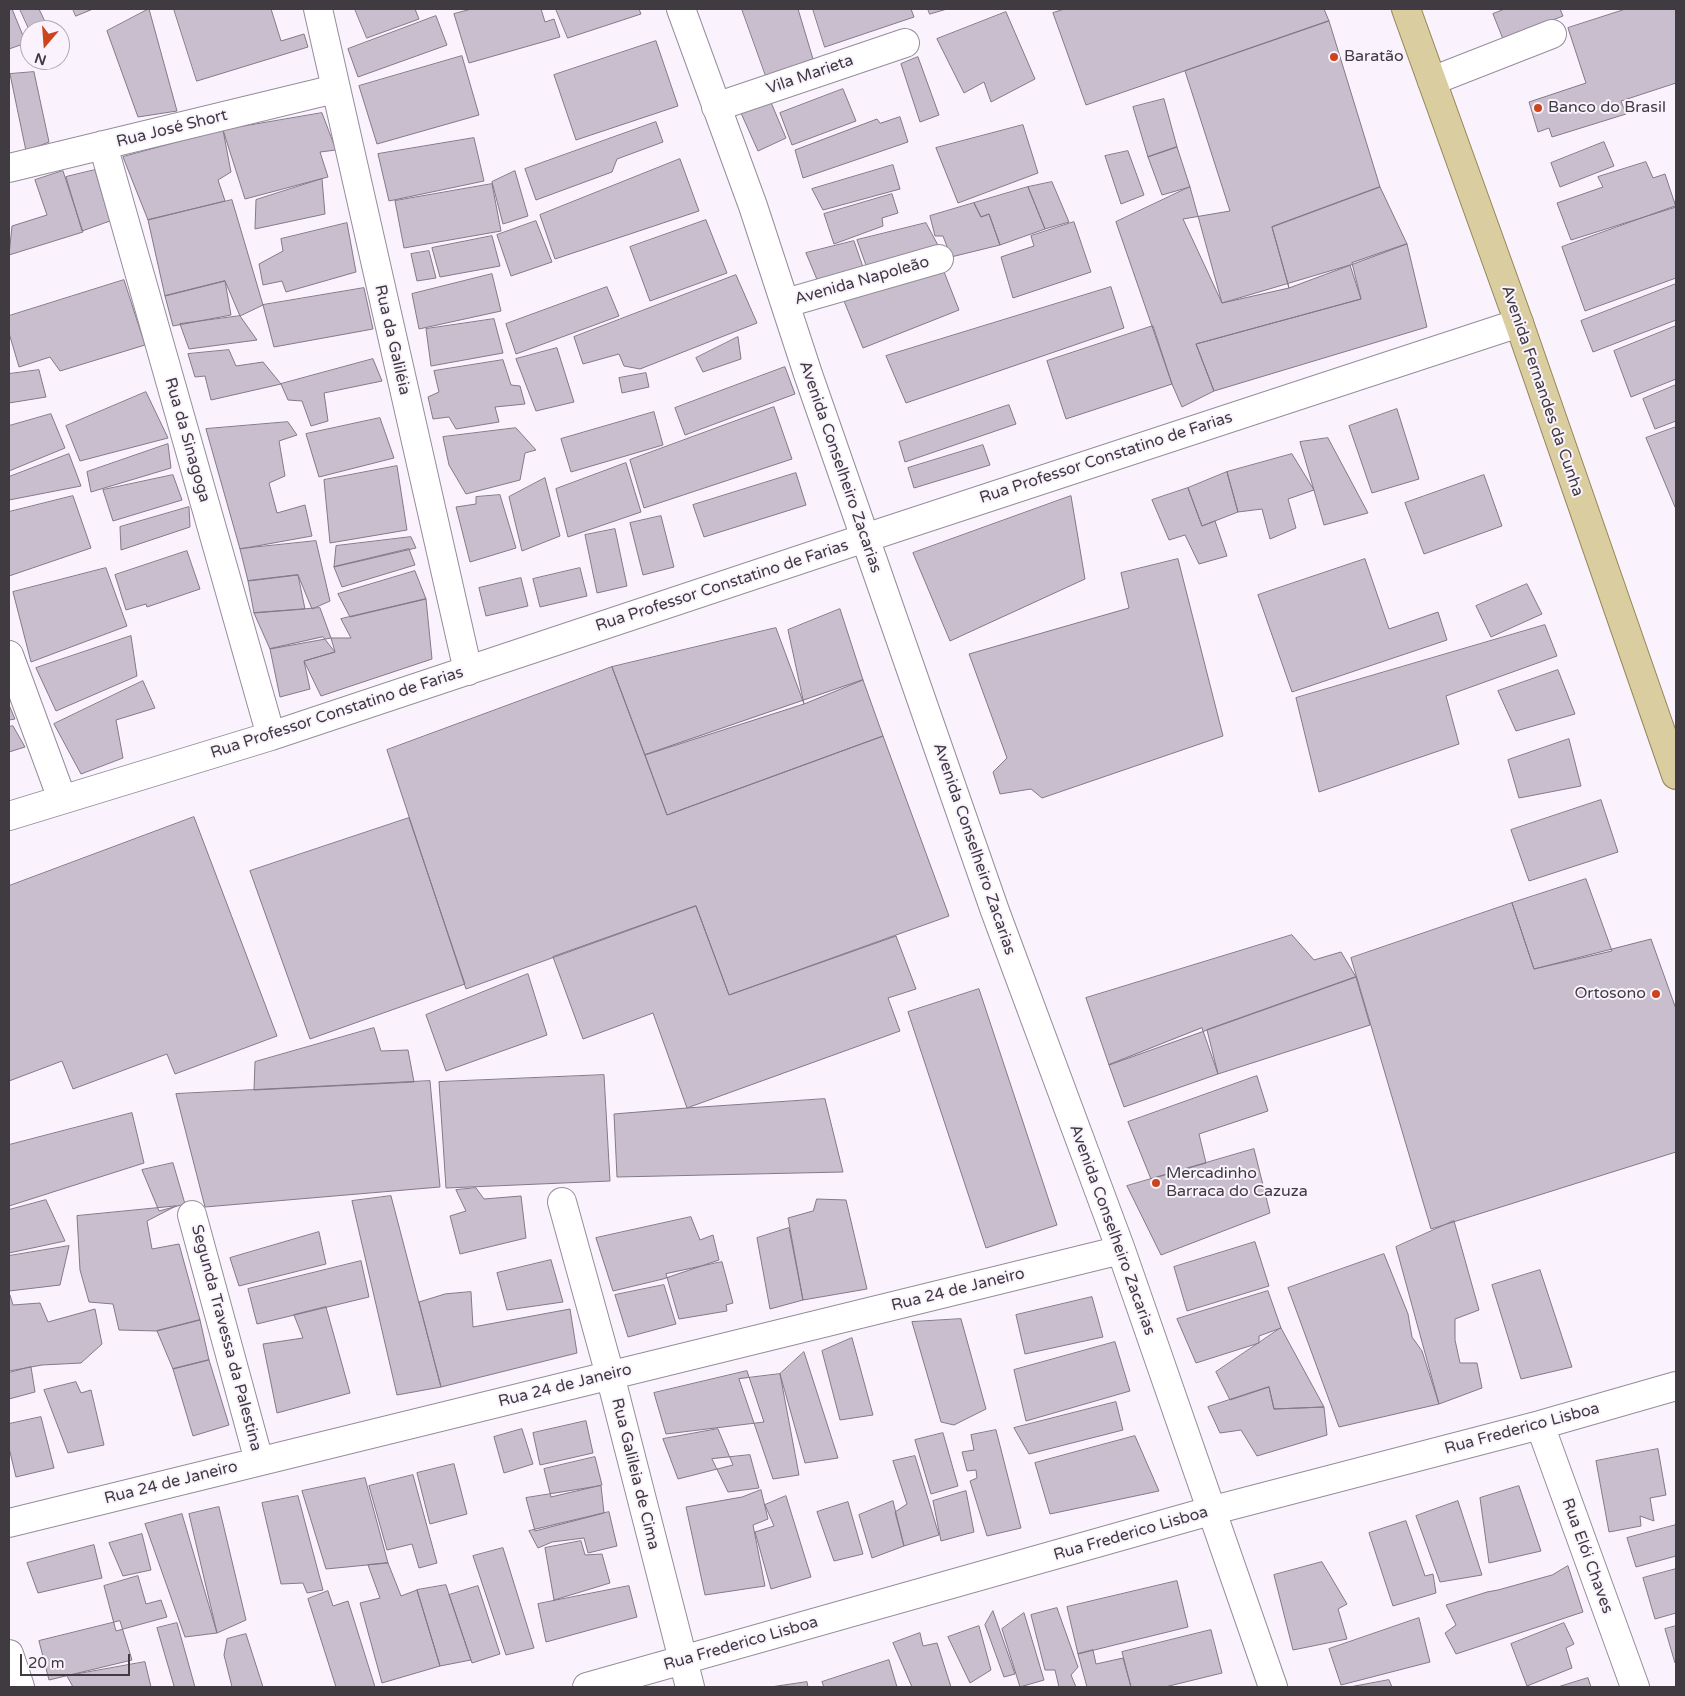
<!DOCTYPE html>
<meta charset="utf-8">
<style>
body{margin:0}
#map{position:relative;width:1685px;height:1696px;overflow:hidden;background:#faf3fd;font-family:"Varela Round",sans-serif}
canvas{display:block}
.frame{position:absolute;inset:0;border:10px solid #3f3b41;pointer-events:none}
.north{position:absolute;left:20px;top:20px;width:50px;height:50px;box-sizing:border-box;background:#faf3fd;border:1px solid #afa9b2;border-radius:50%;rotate:198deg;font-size:14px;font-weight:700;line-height:20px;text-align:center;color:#3f3b41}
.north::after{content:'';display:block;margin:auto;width:18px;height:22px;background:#cc431c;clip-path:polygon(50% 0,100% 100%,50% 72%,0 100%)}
.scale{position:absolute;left:20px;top:1654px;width:110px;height:22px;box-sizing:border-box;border:2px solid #3f3b41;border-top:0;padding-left:6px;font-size:15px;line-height:18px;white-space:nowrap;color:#3f3b41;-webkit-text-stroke:4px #faf3fd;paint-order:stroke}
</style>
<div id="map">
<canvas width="1685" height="1696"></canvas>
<div class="frame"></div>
<div class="north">N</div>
<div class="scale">20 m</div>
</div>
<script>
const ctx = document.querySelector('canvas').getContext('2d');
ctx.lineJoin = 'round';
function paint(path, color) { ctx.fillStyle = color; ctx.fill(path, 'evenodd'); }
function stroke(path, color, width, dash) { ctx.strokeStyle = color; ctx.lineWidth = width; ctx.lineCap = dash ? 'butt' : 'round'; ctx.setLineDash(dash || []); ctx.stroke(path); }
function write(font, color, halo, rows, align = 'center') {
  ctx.font = font + ' "Varela Round",sans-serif'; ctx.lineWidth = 4; ctx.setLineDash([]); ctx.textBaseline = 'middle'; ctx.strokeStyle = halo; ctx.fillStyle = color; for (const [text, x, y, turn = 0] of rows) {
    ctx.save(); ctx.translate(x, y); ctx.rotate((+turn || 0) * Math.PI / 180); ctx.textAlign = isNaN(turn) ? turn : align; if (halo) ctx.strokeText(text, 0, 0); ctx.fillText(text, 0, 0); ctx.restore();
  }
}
const building = new Path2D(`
 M9 9H12L26 43 9 49Z
 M20 9H39L49 30 30 31Z
 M73 9H93L76 16Z
 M149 9 177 111 138 117 107 31Z
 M174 9H271L281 41 304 34 308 47 197 81Z
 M355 9H415L419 19 367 38Z
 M472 9H541L545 22 554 19 560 37 469 63 454 14Z
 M556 9H639L641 14 568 38Z
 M742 9H798L813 59 766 76Z
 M813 9H911L914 17 825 47Z
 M928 9H947L930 14Z
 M1065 9H1324L1329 21 1086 105 1053 13Z
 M1505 9H1560L1563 16 1503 39 1493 14Z
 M1626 9H1676V83L1621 101 1626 114 1552 137 1549 128 1538 132 1529 102 1586 83 1568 28Z
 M1006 12 1035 79 991 102 984 82 964 93 937 39Z
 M436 16 447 45 358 77 348 49Z
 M1329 21 1380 187 1272 227 1289 288 1222 303 1183 219 1230 211 1185 71Z
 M656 41 678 106 576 140 554 75Z
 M462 56 479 115 377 144 359 86Z
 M918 57 939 115 920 122 901 64Z
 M34 72 49 142 26 151 10 74Z
 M843 89 856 121 792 145 780 113Z
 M1164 99 1177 147 1148 157 1133 107Z
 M770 100 786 138 758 151 741 113Z
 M322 113 336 150 320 152 328 177 245 199 223 130Z
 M900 117 908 142 803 178 795 150 877 119 880 123Z
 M656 122 663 142 617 159 612 172 536 200 525 169Z
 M1023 125 1038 173 958 203 936 148Z
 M223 130 231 172 218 180 225 201 148 220 123 157Z
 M474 138 484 181 389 201 378 154Z
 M1604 142 1614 166 1560 187 1551 163Z
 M1177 147 1190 187 1162 195 1148 157Z
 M1128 151 1144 195 1121 204 1105 156Z
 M680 159 699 211 555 259 540 215Z
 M1646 162 1653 178 1665 174 1676 207 1571 240 1557 203 1603 187 1598 177Z
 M893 165 900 189 823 210 812 189Z
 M95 170 110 221 82 231 66 177Z
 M63 171 83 232 9 255 12 226 47 215 35 180Z
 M515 171 528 216 503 224 492 182Z
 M322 179 325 214 255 229 256 200Z
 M1052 182 1069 222 1045 229 1028 187Z
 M492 184 501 231 404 248 395 201Z
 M1028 187 1045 229 1000 245 989 214 981 217 974 203Z
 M1190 187 1222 303 1350 265 1361 299 1196 344 1214 391 1182 407 1172 384 1116 222Z
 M1380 187 1407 244 1289 288 1272 227Z
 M892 194 898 213 882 218 883 226 834 244 824 214Z
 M232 200 263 305 240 316 225 281 165 296 148 220Z
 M974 203 981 217 989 214 1000 245 951 257 943 236H935L930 216Z
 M1676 206V278L1585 311 1562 247Z
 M706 220 727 273 650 301 630 247Z
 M536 221 552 262 511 276 497 235Z
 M1074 222 1091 272 1013 298 1001 257 1034 246 1031 236Z
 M347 223 356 272 286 292 282 281 263 285 259 264 283 251 281 239Z
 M926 223 939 247 867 268 857 240Z
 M492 236 500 266 440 277 432 248Z
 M854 241 864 270 818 282 806 253Z
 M1407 244 1427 327 1214 391 1196 344 1361 299 1352 263Z
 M429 251 436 278 417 281 411 254Z
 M939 259 959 310 863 348 842 296Z
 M492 274 501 311 419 329 412 294Z
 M736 275 757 323 640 369 624 366 619 354 583 364 574 337Z
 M124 280 145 345 60 371 50 357 19 367 9 333V316Z
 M225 281 231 315 173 326 165 296Z
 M1676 284V320L1593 352 1581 321Z
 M607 287 619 316 516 354 506 324Z
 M1111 287 1124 328 906 403 886 356Z
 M364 288 373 329 274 347 263 305Z
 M240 316 257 340 189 349 180 324Z
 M494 319 503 353 431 366 426 329Z
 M1153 326 1172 384 1066 419 1047 361Z
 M1676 326V379L1631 397 1614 351Z
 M738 337 741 359 703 372 696 358Z
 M557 348 574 402 536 411 516 359Z
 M229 350 236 366 263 362 281 384 211 400 205 376 195 377 188 354Z
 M373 359 382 381 324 393 328 421 311 426 302 401 288 400 281 384Z
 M503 360 511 385 520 386 525 404 495 407 499 422 456 429 449 417 433 419 428 397 439 392 434 371Z
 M785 367 795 394 685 435 675 408Z
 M39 370 46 397 9 403V374Z
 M646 373 649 387 622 393 619 378Z
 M1676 385V421L1655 429 1643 399Z
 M146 392 168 438 80 461 66 426Z
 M1009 405 1016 424 905 462 899 442Z
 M774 407 792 459 644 508 630 460Z
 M1397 409 1419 479 1372 493 1349 426Z
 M654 412 663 445 571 472 561 439Z
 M51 414 65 448 9 471V426Z
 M380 418 394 458 319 477 306 434Z
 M288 422 297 435 279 441 285 476 269 483 277 513 305 505 312 536 240 549 206 429Z
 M1676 427V506L1675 507 1646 438Z
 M516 428 536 450 525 453 520 480 466 494 449 465 443 437Z
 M1328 438 1368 513 1324 525 1300 442Z
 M168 444 171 468 91 492 87 472Z
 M983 445 990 465 914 488 908 468Z
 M69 454 81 486 9 500V477Z
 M1292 454 1314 490 1288 499 1296 528 1270 539 1262 509 1238 512 1227 472Z
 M626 463 641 512 568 537 556 489Z
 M397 466 407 530 330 543 324 480Z
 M1227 472 1238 512 1202 526 1188 488Z
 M796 473 806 505 704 537 693 505Z
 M173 475 182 500 113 521 103 490Z
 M1484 475 1502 526 1424 554 1405 503Z
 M545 478 560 536 522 551 509 497Z
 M1188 488 1202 526 1215 521 1227 556 1199 564 1185 535 1169 540 1152 500Z
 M500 495 516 548 470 562 456 507 476 504V497Z
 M73 496 91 548 9 576V512Z
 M1071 496 1085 579 950 641 913 553Z
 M189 507 190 527 121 550 120 527Z
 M661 516 674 567 643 575 630 523Z
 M615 529 627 586 597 593 585 535Z
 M411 537 416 548 334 567 336 546Z
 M316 541 330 601 312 609 298 575 248 581 240 549Z
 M409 549 415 565 342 587 334 567Z
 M187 551 200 589 147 607 146 604 126 610 115 575Z
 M1178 559 1223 736 1042 798 1031 789 1000 794 993 772 1007 758 969 654 1129 608 1121 573Z
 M1365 559 1389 629 1438 612 1447 640 1292 692 1258 595Z
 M106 568 127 626 31 662 13 592Z
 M580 568 587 596 540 607 533 579Z
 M415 571 426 599 350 617 338 594Z
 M298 575 305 609 254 613 248 581Z
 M521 578 528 606 486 616 479 588Z
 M1527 584 1542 614 1491 637 1476 606Z
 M426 599 432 659 321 696 304 661 335 652 331 638H351L341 619Z
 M320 608 331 638 270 649 254 613Z
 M840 609 863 680 804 704 788 630Z
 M1545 625 1557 656 1446 696 1459 744 1319 792 1296 698Z
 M776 628 804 704 645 755 612 667Z
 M131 636 137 676 56 711 36 668Z
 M323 637 335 652 304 661 310 689 280 697 270 649Z
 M612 667 667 815 883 736 949 916 729 995 696 906 466 989 387 750Z
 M1558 670 1575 714 1516 731 1498 691Z
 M863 680 883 736 667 815 645 755Z
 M143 681 155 708 116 720 123 758 81 774 54 724Z
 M9 705 15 719 9 720Z
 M13 726 25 747 9 752V727Z
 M1569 739 1581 786 1519 798 1508 760Z
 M1601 800 1618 852 1529 881 1511 830Z
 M194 817 277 1036 175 1074 167 1054 73 1089 62 1061 9 1081V886Z
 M409 818 465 984 310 1039 250 871Z
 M1586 879 1612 951 1534 969 1512 903Z
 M1512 903 1534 969 1651 939 1676 1009V1152L1431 1229 1351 958Z
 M696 906 729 995 896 936 916 989 888 998 900 1031 687 1108 653 1013 583 1039 553 957Z
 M1292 935 1314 960 1341 952 1356 977 1109 1065 1086 998Z
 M528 974 547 1035 446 1071 426 1015Z
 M1356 977 1370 1025 1218 1074 1207 1030Z
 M979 989 1057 1225 986 1248 908 1012Z
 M374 1028 381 1051 408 1050 414 1082 254 1090 255 1062Z
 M1202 1028 1218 1074 1124 1107 1109 1065Z
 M604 1075 610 1181 446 1188 439 1082Z
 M1257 1076 1268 1111 1199 1134 1206 1163 1151 1179 1128 1122Z
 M430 1081 440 1187 205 1207 176 1094Z
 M825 1099 843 1172 617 1177 614 1114 687 1108Z
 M132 1113 144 1163 9 1206V1145Z
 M1254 1149 1270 1213 1161 1255 1127 1186Z
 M173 1163 185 1204 159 1211 142 1170Z
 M476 1188 484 1199 521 1196 526 1238 460 1254 450 1216 466 1211 456 1190Z
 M391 1196 441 1387 397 1395 352 1201Z
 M817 1199 846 1200 867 1289 803 1300 788 1218 813 1211Z
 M46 1200 65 1241 9 1253V1210Z
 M176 1206 147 1221 152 1249 179 1244 200 1320 157 1331 119 1330 113 1304 89 1302 80 1270 77 1216Z
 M691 1217 700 1240 713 1235 719 1260 663 1279 613 1291 596 1238Z
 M1454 1221 1479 1310 1455 1319V1340L1460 1363H1477L1482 1388 1439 1404 1396 1247Z
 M789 1228 803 1300 770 1309 757 1238Z
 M319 1232 326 1264 239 1286 230 1258Z
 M1255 1242 1269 1286 1187 1311 1174 1267Z
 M69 1246 60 1285 9 1291V1256Z
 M1384 1254 1408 1314 1412 1337 1422 1351 1439 1404 1339 1427 1288 1288Z
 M551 1260 563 1302 507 1310 497 1273Z
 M361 1261 369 1297 257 1324 248 1289Z
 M722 1262 733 1303 726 1305 727 1311 679 1319 666 1274Z
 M1540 1270 1572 1367 1521 1379 1492 1285Z
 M664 1285 676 1324 628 1337 615 1295Z
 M1268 1291 1281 1328 1259 1336V1343L1196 1363 1177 1319Z
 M471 1292 473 1327 570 1309 577 1353 441 1387 419 1302 445 1294Z
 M9 1295H10L13 1305 40 1303 48 1322 95 1309 102 1344 81 1363 42 1365 9 1371Z
 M1092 1297 1103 1337 1025 1354 1016 1315Z
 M326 1307 350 1393 277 1413 263 1344 303 1338 294 1315Z
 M961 1319 986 1409 954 1425 941 1422 912 1322Z
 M200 1320 209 1360 173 1369 157 1331Z
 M1281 1328 1324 1407 1274 1409 1269 1387 1230 1400 1216 1372Z
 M852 1338 873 1415 840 1420 822 1351Z
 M1115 1342 1130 1391 1026 1421 1014 1370Z
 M804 1352 838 1458 805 1463 780 1374Z
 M209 1360 229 1425 193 1436 173 1369Z
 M31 1367 35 1392 9 1399V1373Z
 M747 1371 764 1422 666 1434 654 1393Z
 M780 1374 799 1475 773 1479 739 1379Z
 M76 1382 81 1393 91 1390 104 1445 68 1453 44 1390Z
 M1269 1387 1274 1409 1324 1407 1327 1435 1257 1456 1241 1430 1220 1433 1208 1407Z
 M1116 1402 1123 1430 1029 1454 1014 1428Z
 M41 1417 54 1468 16 1477 9 1448V1424Z
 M586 1421 593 1453 540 1465 533 1433Z
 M522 1429 533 1464 504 1473 494 1437Z
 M718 1429 733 1465 678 1479 663 1439Z
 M996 1430 1021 1528 987 1536 970 1481 977 1478 976 1470 967 1471 962 1452 974 1450 971 1435Z
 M943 1433 958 1486 931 1494 915 1440Z
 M1135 1436 1159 1491 1050 1514 1035 1463Z
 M1658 1449 1666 1495 1650 1498 1654 1521 1640 1516 1641 1526 1609 1532 1596 1461Z
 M750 1455 759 1488 728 1492 712 1459Z
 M915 1456 939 1535 904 1546 895 1512 907 1504 893 1461Z
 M595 1457 602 1485 551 1497 544 1469Z
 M454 1464 467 1514 430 1524 417 1473Z
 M413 1475 437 1563 419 1568 412 1544 387 1550 369 1486Z
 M365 1478 388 1563 326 1569 302 1491Z
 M601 1486 604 1513 535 1531 526 1498Z
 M1519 1486 1541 1551 1489 1563 1480 1498Z
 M761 1490 768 1519 753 1525 765 1586 705 1595 686 1507 742 1497Z
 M966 1491 974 1532 941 1541 933 1501Z
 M298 1496 323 1590 307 1593 303 1583 281 1584 262 1503Z
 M786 1496 811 1577 771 1589 755 1532 774 1526 765 1505Z
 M893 1501 904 1546 872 1558 859 1515Z
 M1458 1501 1482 1575 1440 1582 1416 1516Z
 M848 1502 863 1554 834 1561 817 1512Z
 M219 1507 246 1620 217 1633 189 1514Z
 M609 1512 617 1546 588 1553 584 1538 552 1542 538 1548 529 1531Z
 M182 1514 217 1633 185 1637 145 1524Z
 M1406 1521 1425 1576 1433 1574 1436 1593 1393 1606 1369 1533Z
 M1676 1525V1556L1636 1567 1627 1538Z
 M142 1534 151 1570 123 1576 109 1543Z
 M581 1541 585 1555 602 1554 610 1583 554 1600 545 1548Z
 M94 1545 102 1578 38 1593 27 1563Z
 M503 1548 534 1648 506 1655 473 1556Z
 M1322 1562 1347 1604 1338 1609 1347 1639 1293 1650 1274 1575Z
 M388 1563 401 1596 417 1590 440 1666 382 1683 360 1603 380 1598 368 1565Z
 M1568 1566 1583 1612 1456 1654 1445 1633 1456 1625 1446 1605 1487 1592 1498 1590 1552 1575Z
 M1676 1569V1613L1655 1619 1643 1578Z
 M138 1576 146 1604 161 1600 167 1617 116 1631 104 1586Z
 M1177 1581 1188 1627 1078 1654 1067 1607Z
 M446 1585 471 1660 440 1666 417 1590Z
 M478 1586 500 1654 472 1663 449 1595Z
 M629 1586 637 1617 546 1642 538 1604Z
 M328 1591 333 1606 348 1601 375 1687H336L308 1599Z
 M1057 1608 1078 1667 1071 1675 1076 1687H1059L1055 1670H1045L1031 1615Z
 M993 1611 1015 1674 1004 1677 985 1625Z
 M1024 1613 1044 1680 1020 1687 1002 1629Z
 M1419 1618 1430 1662 1341 1685 1329 1649Z
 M120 1621 132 1660 49 1680 39 1641Z
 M177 1623 195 1687H172L174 1686 157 1628Z
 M1564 1623 1574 1644 1566 1648 1572 1668 1527 1686 1511 1644Z
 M979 1626 991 1670 970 1683 948 1637Z
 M1676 1626V1663H1675L1665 1629Z
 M1211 1630 1222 1673 1165 1687H1131L1122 1652Z
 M920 1633 923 1646 937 1643 951 1687H912L893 1643Z
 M246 1634 263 1687H232L224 1655 227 1639Z
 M1093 1650 1096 1664 1123 1658 1131 1687H1087L1078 1654Z
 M889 1660 897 1687H824L822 1682Z
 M145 1662 151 1687H73L67 1676Z
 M1588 1678 1591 1687H1558Z
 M1389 1680 1392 1687H1350Z
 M807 1682 808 1687H771Z`);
paint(building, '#c8becd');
stroke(building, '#837988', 1);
const minor = new Path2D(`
 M318 9 468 671
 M681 9 753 206 808 374 995 911 1121 1250 1273 1687
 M1432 81 1552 34
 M716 107 905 43
 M103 145 271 736
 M9 168 335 89
 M786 303 939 259
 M9 655 62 799
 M9 816 271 736 865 538 1519 323
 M562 1202 610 1375 690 1687
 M192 1215 259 1461
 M1540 1425 1635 1687
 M9 1523 1121 1250
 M9 1654 20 1687
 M587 1687 1210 1511 1540 1425 1676 1386`);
const major = new Path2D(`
 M1406 9 1519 323 1676 775`);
stroke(minor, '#968c9b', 30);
stroke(major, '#948657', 30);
stroke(minor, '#fff', 28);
stroke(major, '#dacea1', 28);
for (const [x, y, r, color] of [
 [1334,57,5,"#cc431c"],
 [1538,108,5,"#cc431c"],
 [1656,994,5,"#cc431c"],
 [1156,1183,5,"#cc431c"]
]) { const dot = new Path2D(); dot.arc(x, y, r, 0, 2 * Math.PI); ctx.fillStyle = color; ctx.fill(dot); stroke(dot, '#faf3fd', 2); }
write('16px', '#3f3b41', '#faf3fd', [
 ["Baratão",1344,57],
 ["Banco do Brasil",1548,108],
 ["Ortosono",1646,994,"right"],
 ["Mercadinho",1166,1174],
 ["Barraca do Cazuza",1166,1192]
], 'left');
write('16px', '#3f3b41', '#faf3fd', [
 ["Vila Marieta",810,75,-19],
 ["Rua José Short",172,129,-14],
 ["Avenida Napoleão",862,281,-16],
 ["Rua da Galiléia",392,340,77],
 ["Avenida Fernandes da Cunha",1542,391,71],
 ["Rua da Sinagoga",187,440,74],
 ["Rua Professor Constatino de Farias",1106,458,-18],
 ["Avenida Conselheiro Zacarias",840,467,71],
 ["Rua Professor Constatino de Farias",722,586,-18],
 ["Rua Professor Constatino de Farias",337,713,-18],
 ["Avenida Conselheiro Zacarias",974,849,71],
 ["Avenida Conselheiro Zacarias",1112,1230,70],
 ["Rua 24 de Janeiro",958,1290,-14],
 ["Segunda Travessa da Palestina",226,1338,75],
 ["Rua 24 de Janeiro",565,1386,-14],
 ["Rua Frederico Lisboa",1522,1429,-15],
 ["Rua Galileia de Cima",635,1474,76],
 ["Rua 24 de Janeiro",171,1483,-14],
 ["Rua Frederico Lisboa",1131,1534,-16],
 ["Rua Elói Chaves",1587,1556,70],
 ["Rua Frederico Lisboa",741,1644,-16]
]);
</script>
